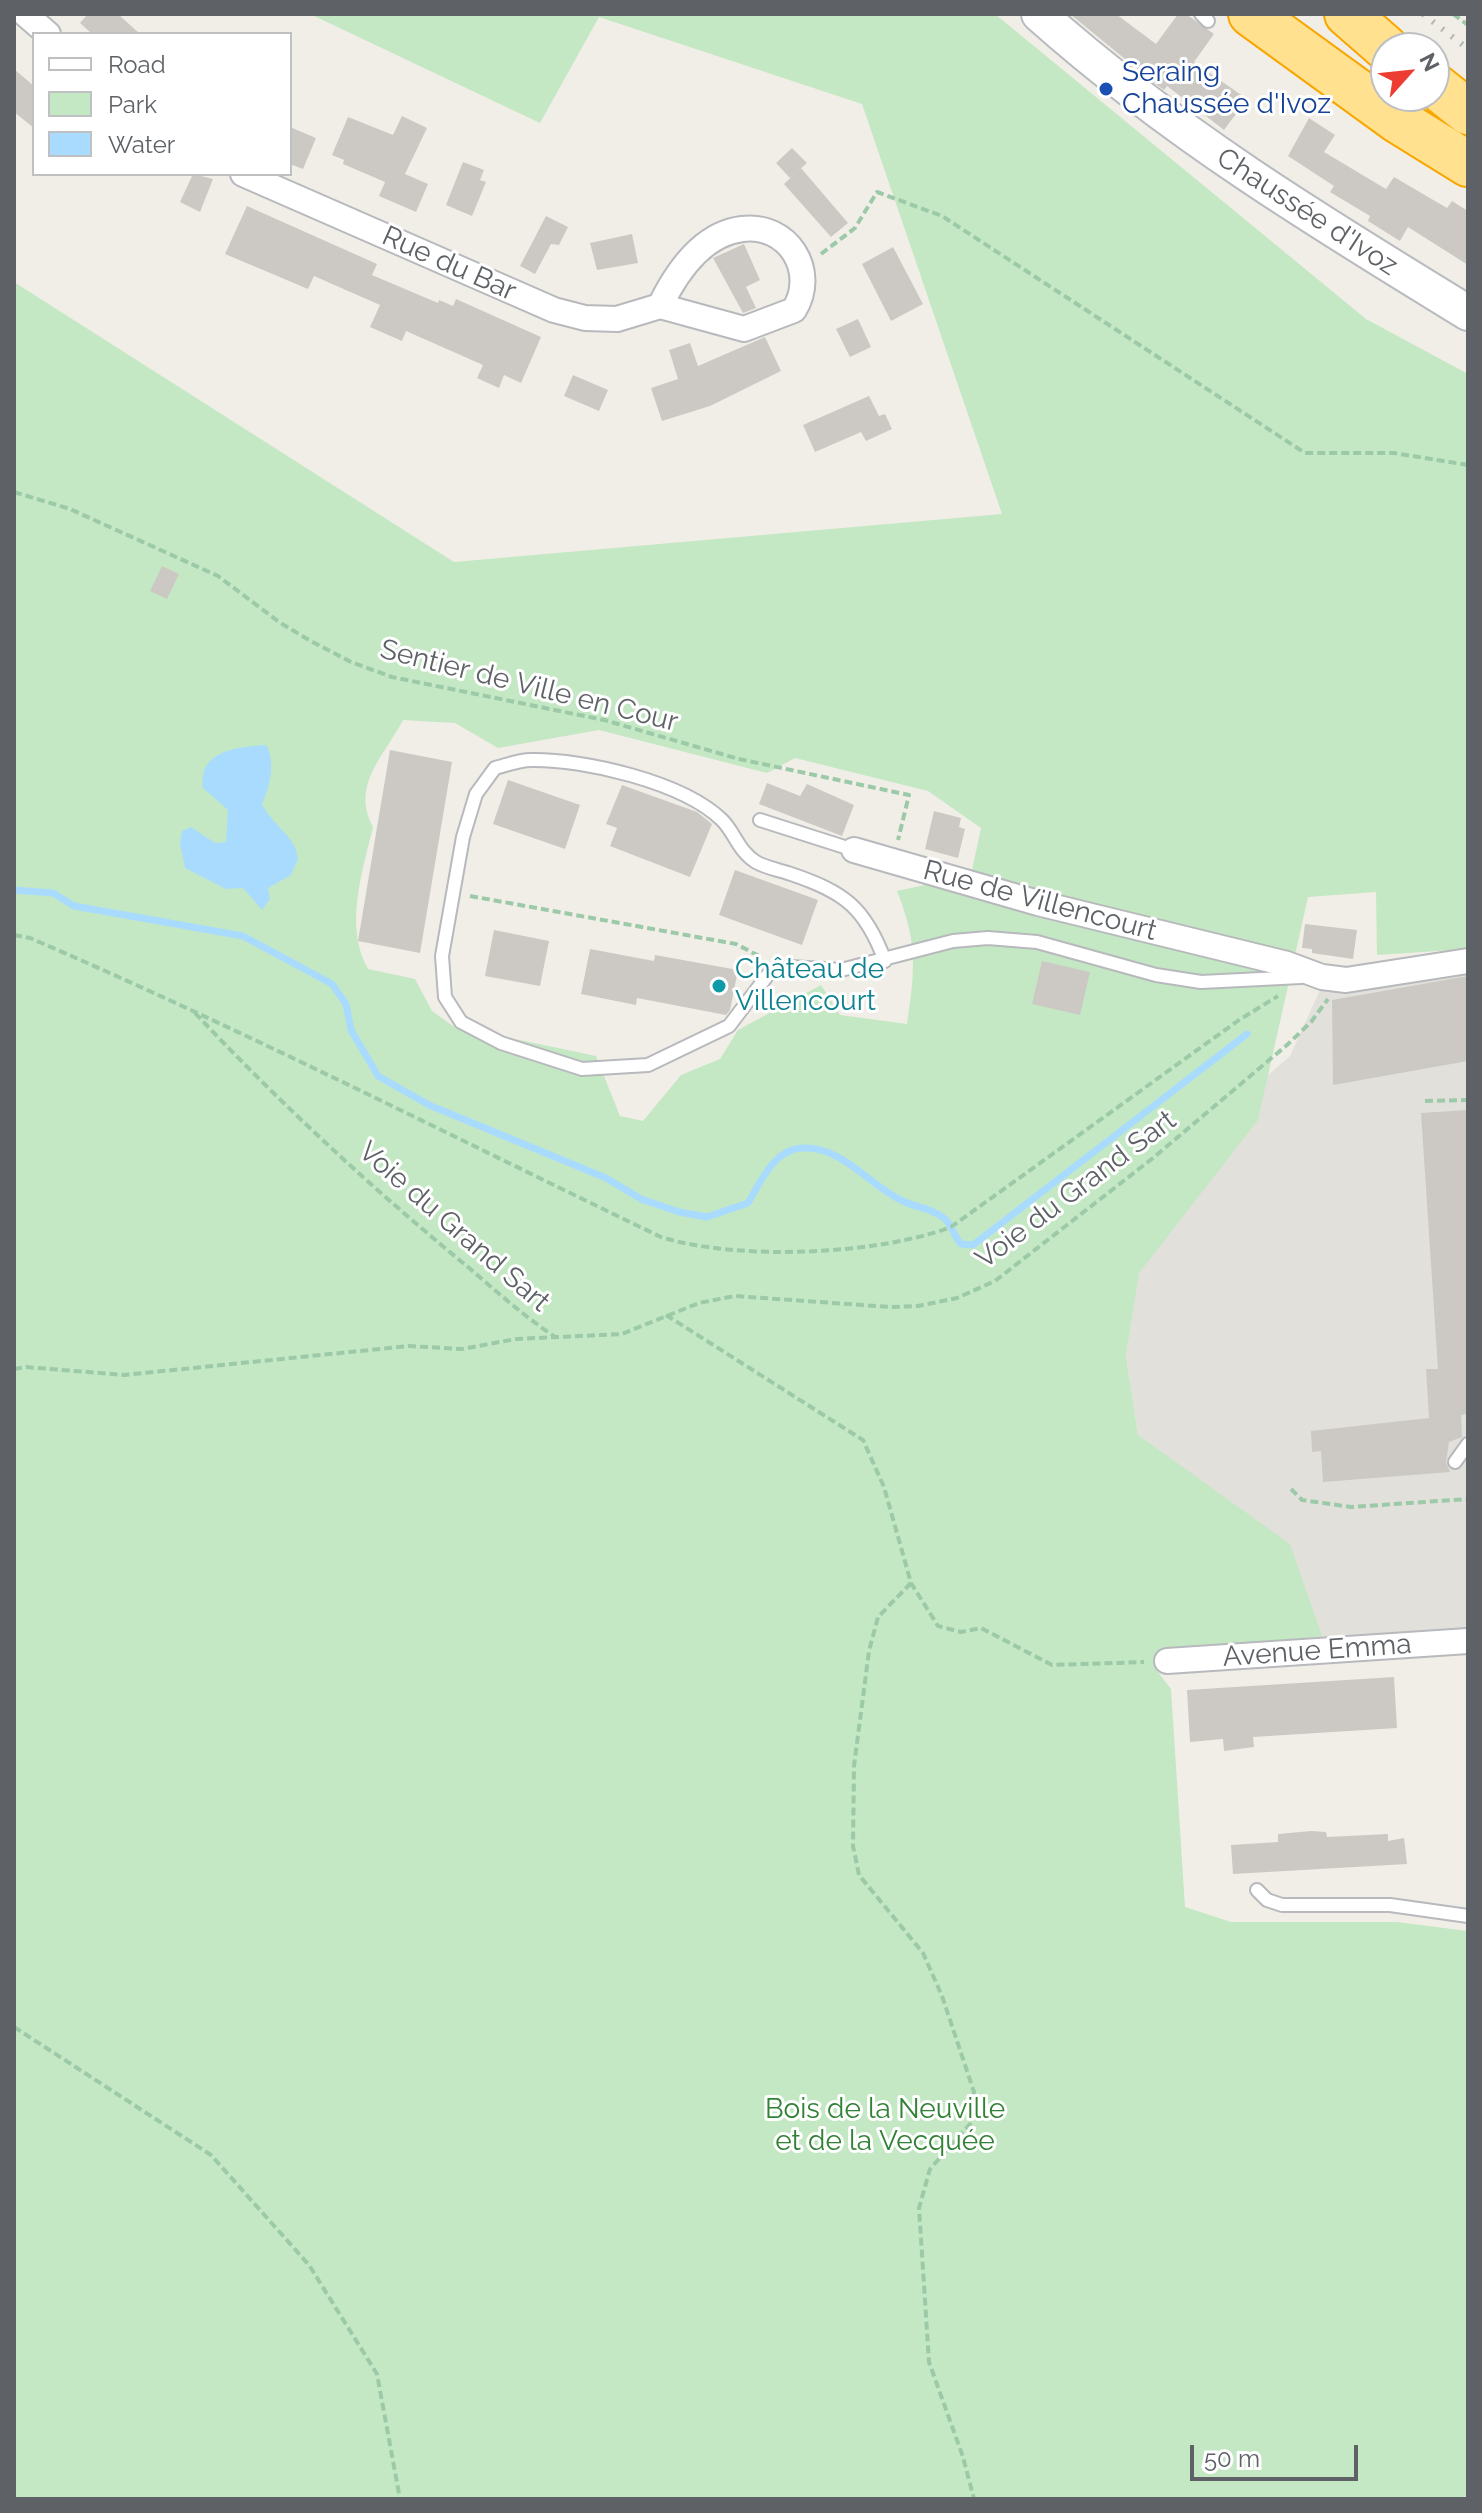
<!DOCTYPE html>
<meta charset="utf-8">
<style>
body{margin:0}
#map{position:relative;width:1482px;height:2513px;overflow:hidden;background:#f1eee7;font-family:Raleway,sans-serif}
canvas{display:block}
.frame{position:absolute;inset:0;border:16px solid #5e6267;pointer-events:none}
.legend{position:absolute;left:32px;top:32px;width:260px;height:144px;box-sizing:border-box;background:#fff;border:2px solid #bfc0c2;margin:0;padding:10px 14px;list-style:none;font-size:24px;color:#5e6267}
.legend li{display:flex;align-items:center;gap:16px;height:40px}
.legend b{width:40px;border:2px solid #bfc0c2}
.north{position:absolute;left:1370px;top:32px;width:80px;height:80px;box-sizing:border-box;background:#fff;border:2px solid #bfc0c2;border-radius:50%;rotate:63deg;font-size:22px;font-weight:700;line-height:32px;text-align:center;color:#5e6267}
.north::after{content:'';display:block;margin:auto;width:28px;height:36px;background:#ed3c31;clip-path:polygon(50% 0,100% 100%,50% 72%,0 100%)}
.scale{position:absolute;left:1190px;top:2445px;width:168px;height:36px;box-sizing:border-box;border:4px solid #5e6267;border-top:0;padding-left:10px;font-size:24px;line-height:28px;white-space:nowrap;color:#5e6267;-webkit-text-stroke:6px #fff;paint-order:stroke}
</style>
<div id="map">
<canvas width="1482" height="2513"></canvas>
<div class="frame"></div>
<ul class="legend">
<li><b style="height:10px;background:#fff"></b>Road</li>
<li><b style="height:22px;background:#c4e8c3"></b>Park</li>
<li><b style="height:22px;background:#a9dbff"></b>Water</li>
</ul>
<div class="north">N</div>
<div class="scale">50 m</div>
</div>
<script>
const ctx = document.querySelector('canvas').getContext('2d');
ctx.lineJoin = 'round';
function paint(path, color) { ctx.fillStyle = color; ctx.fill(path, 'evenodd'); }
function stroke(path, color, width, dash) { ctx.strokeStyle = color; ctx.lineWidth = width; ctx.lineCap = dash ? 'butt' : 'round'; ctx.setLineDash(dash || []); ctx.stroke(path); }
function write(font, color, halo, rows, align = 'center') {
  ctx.font = font + ' Raleway,sans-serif'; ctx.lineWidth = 6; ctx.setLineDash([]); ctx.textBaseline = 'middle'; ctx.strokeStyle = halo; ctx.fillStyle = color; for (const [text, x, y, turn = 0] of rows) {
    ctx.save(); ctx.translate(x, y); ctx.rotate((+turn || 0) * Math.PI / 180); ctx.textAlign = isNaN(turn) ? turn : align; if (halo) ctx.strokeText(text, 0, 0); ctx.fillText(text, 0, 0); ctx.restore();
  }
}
paint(new Path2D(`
 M1468 969V1632L1205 1653 1138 1435 1126 1356 1143 1243 1129 1197 1290 1056 1320 990Z`), '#e2e0db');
paint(new Path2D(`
 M310 14H995L1366 319 1468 374V949L1377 955 1376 892 1308 897 1258 1120 1139 1273 1126 1356 1138 1435 1290 1544 1322 1636 1156 1653 1157 1671 1171 1689 1185 1907 1231 1922H1397L1468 1931V2499H14V282L454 562 1002 514 862 104 599 17 540 123ZM403 720 455 723 498 748 599 730 767 773 795 758 928 791 981 828 971 875 897 891C918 944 915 969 907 1024L840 1015 821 985 738 1030 720 1059 681 1075 643 1121 620 1116 596 1056 453 1026 432 1011 415 979 368 969C344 926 362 873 373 827 351 785 383 758 403 720Z`), '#c4e8c3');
paint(new Path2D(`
 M266 745C276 761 270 787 262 804 271 824 296 836 298 859L291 875 268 888 270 899 262 910 243 888 226 889 185 868 180 844 182 831 191 827 215 843 226 842 228 810 203 788C198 750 238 747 266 745Z`), '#a9dbff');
stroke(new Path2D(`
 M14 890 53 893 74 906 243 936 332 984 346 1004 351 1030 378 1076 429 1105 606 1178 641 1199 679 1212 707 1217 748 1203C760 1183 774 1149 802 1148 844 1146 871 1188 905 1202 918 1208 934 1209 945 1219 952 1225 954 1237 961 1244L973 1245 1247 1034`), '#a9dbff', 7);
paint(new Path2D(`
 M88 14H118L140 34H92L80 23Z
 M1070 14H1116L1156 44 1178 14H1186L1214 34 1194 62 1247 99 1224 130 1167 86 1164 90 1153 82Z
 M14 69 34 86V128L14 112Z
 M402 116 427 128 405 174 428 184 416 212 379 196 385 182 343 164 344 160 332 155 348 117 393 135Z
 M1309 118 1335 135 1324 152 1386 189 1394 177 1447 208 1452 201 1468 211V265L1408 227 1400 241 1368 221 1370 216 1330 192 1334 186 1288 156Z
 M290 127 316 138 303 169 290 164Z
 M792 148 807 163 790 178 776 163Z
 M463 162 484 170 480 180 486 182 472 216 446 205Z
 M801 168 848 223 831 237 784 184Z
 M193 174 213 179 200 212 180 202Z
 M247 206 377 264 372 275 438 303 439 300 453 306 456 299 541 337 521 383 504 375 499 388 477 378 483 365 406 331 402 341 370 327 380 305 314 276 308 289 225 254Z
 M546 216 568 227 559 245 551 244 535 274 520 266Z
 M632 234 638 263 597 270 590 243Z
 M744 244 760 280 746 287 756 308 743 313 713 258Z
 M893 247 923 304 891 321 862 264Z
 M858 319 871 347 850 357 836 329Z
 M765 337 781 371 710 406 662 421 651 388 678 379 669 350 690 343 698 366Z
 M573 375 608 390 599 411 564 396Z
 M869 396 879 416 885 414 892 429 866 441 861 432 815 452 803 425Z
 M162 566 179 574 167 599 150 591Z
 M390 750 452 762 420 953 358 941Z
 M508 780 580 805 565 849 493 824Z
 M767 783 800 796 807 784 854 805 842 836 759 804Z
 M622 785 697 812 712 824 690 877 610 846 617 828 606 824Z
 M934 811 961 818 959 827 965 829 958 858 925 849Z
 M735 870 818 900 802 945 719 915Z
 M1305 924 1357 930 1353 959 1312 953V949L1302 948Z
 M494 930 549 941 540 986 485 976Z
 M590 949 654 961 655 955 738 970 730 1010 726 1015 637 998 636 1005 581 994Z
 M1042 961 1090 972 1080 1015 1032 1004Z
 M1468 976V1061L1333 1085 1332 1000Z
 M1468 1110V1414L1461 1415 1462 1437 1449 1442 1446 1462 1450 1472 1323 1482 1321 1451 1312 1452 1311 1431 1429 1418 1426 1369H1438L1421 1113Z
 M1394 1677 1397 1728 1253 1737 1254 1747 1224 1751 1223 1739 1190 1742 1187 1690Z
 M1311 1831 1326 1832 1327 1837 1388 1834V1841L1404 1838 1407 1864 1233 1874 1231 1845 1278 1842V1834Z`), '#ccc9c4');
const lane = new Path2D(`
 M1201 14 1208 21
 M760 820 854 850
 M885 961C865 907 844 892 791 874 780 870 766 868 756 862 739 852 735 833 722 820 683 782 584 759 531 760 519 760 507 765 495 768L476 794 463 837 442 956 445 997 461 1022 501 1043 582 1069 648 1065 729 1026 770 972 790 967 841 970 953 941 988 938 1037 942 1156 975 1201 982 1301 977
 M1455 1462 1468 1444
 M1257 1890 1267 1900 1282 1905H1390L1468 1916`);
const street = new Path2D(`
 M25 14 48 34
 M243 174 554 310 585 318 617 319 660 306 744 329 794 310C818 271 788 223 742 229 702 234 676 273 660 306
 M854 850 1038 903 1287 964 1322 977 1346 980 1468 961
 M1167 1661 1468 1641`);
const secondary = new Path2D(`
 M1039 14C1170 131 1319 222 1468 313`);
const highway = new Path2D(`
 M1251 14 1397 120 1468 164
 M1347 14 1386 48
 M1434 85 1468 112`);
stroke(lane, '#b7b9bd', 16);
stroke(street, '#b7b9bd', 28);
stroke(secondary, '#b8bbc0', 38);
stroke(highway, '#f8a600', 48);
stroke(new Path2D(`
 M1453 14 1468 25
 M821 254 855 228 877 192 942 216 1305 453H1394L1468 465
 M14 492 70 509 218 576 279 622 309 640 351 662 392 677 604 720 739 759 909 795 898 840
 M470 896 736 944 761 957
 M14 935 30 938C244 1030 451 1136 661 1237 737 1261 877 1255 951 1227L1239 1020 1278 996
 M195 1013C277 1100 365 1182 457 1258 490 1285 521 1315 557 1338
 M1425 1101 1468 1100
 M666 1315 863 1440 884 1487 911 1583 938 1626 961 1632 981 1628 1052 1665 1144 1662
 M14 1369 26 1367 124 1375 409 1346 462 1349 516 1339 622 1334 699 1303 735 1296 890 1307 918 1306 957 1298 995 1281 1153 1158 1287 1045 1311 1022 1328 999
 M1291 1489 1302 1500 1351 1507 1468 1499
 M911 1583 878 1617 869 1651 854 1766 853 1846 859 1875 923 1953 942 1996 974 2092 970 2124 930 2169 919 2208 929 2362 963 2457 974 2499
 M14 2027 211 2155 309 2265 377 2374 400 2499`), '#9cc9a8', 4, [8, 4]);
stroke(lane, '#fff', 12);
stroke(street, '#fff', 24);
stroke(secondary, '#fff', 34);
stroke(highway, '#ffe190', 44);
stroke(new Path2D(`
 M1423 14 1468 49`), '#b5b6b7', 6, [2, 10]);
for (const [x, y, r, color] of [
 [1106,89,8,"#1a4fb4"],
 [719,986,8,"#0f9aa8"]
]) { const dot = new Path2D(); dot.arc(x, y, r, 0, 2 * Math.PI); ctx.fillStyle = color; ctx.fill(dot); stroke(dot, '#fff', 3); }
write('28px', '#164399', '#fff', [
 ["Seraing",1122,73],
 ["Chaussée d'Ivoz",1122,105]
], 'left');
write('28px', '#5e6267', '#fff', [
 ["Chaussée d'Ivoz",1307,212,33],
 ["Rue du Bar",449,264,24],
 ["Sentier de Ville en Cour",529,686,14],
 ["Rue de Villencourt",1040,901,15],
 ["Voie du Grand Sart",1076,1190,-37],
 ["Voie du Grand Sart",454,1227,41],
 ["Avenue Emma",1317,1651,-4]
]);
write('28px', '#0d838f', '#fff', [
 ["Château de",735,970],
 ["Villencourt",735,1002]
], 'left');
write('28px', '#328235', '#fff', [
 ["Bois de la Neuville",885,2110],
 ["et de la Vecquée",885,2142]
]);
</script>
